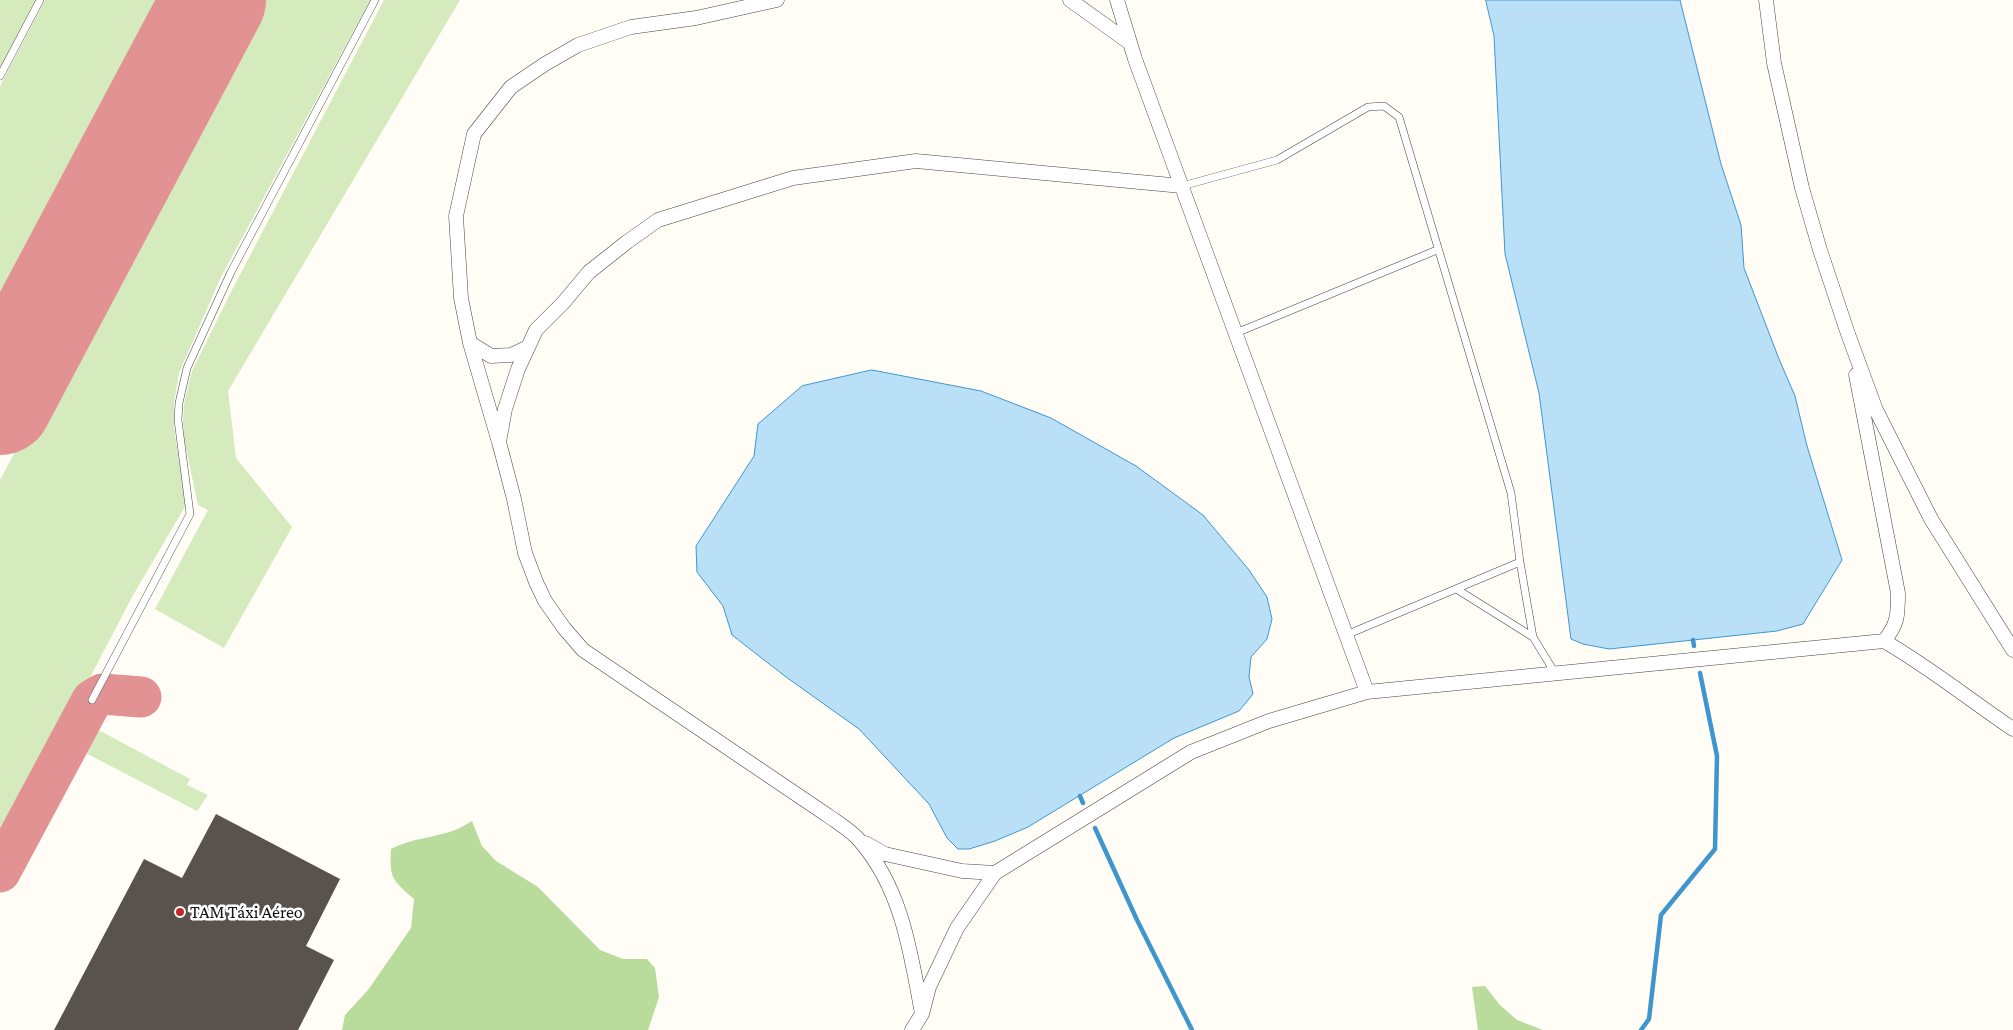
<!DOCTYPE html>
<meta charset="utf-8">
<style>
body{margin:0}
canvas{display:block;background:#fffdf5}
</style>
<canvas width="2013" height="1030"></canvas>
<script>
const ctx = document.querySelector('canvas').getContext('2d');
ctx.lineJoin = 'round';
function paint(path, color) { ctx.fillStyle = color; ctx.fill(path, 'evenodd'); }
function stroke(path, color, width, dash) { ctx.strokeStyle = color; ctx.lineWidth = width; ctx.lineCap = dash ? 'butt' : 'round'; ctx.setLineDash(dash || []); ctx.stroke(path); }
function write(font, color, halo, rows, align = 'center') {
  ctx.font = font + ' "Crimson Pro",serif'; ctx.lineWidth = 5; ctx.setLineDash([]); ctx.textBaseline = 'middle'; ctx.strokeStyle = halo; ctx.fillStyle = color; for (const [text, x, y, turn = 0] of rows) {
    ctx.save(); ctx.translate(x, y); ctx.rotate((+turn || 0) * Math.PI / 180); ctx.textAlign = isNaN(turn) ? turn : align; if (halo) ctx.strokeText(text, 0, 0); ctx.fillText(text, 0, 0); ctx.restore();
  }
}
paint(new Path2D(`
 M0 0H35L0 68Z
 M45 0H172L0 325V86Z
 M254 0H370L221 277 179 373 174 402V428L186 505 132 597 0 850V480Z
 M384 0H460L228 391 236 458 292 527 224 648 155 609 208 510 198 505 184 439 183 421 184 404 192 371 232 290Z
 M91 726 190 779 187 785 208 795 197 811 78 749Z`), '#d5ebbd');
paint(new Path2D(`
 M472 821 482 846 496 861 538 887 600 950 623 959H647L655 968 659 997 648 1030H342L345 1015 368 990 411 928 414 899C393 880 389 879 391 849 412 838 433 838 455 830 461 828 466 824 472 821Z
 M1485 986 1500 1005 1517 1020 1543 1030H1478L1472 987Z`), '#b9dc9c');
const water = new Path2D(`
 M1486 0H1680L1721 164 1741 225 1744 268 1779 359 1795 396 1807 446 1842 560 1803 624 1777 631 1609 649 1583 644 1571 639 1539 393 1505 254 1494 36Z
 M872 370 981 391 1051 418 1136 466 1203 515 1249 570 1267 597 1272 619 1267 639 1251 657 1249 677 1253 694 1239 711 1174 738 1028 827 995 841 969 849H958L947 838 929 804 859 729 786 677 732 635 723 606 697 572 696 546 754 456 758 424 802 386Z`);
paint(water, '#b9e0f7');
stroke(water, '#3f96cf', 1);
stroke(new Path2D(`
 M1693 640 1694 646
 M1080 796 1083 803
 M1095 828 1137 920 1192 1030
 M1641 1030 1649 1019 1661 915 1715 849 1717 756 1700 673`), '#3f96cf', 4.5);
stroke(new Path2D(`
 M0 872 92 700 102 694 141 697`), '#e29292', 41);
stroke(new Path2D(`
 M0 403 214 0`), '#e29292', 104);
paint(new Path2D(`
 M216 814 340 879 306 946 334 960 298 1030H54L144 859 182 878Z`), '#5a524d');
const lane = new Path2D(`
 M0 76 40 0
 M1182 186 1277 160 1368 107 1384 106 1399 117 1511 493 1520 562 1533 637 1555 673
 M1236 333 1437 250
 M1458 590 1533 637
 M1346 635 1520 562
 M92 700 190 514 178 420 179 403 187 368 231 272 375 0`);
const street = new Path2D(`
 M1070 0 1130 43
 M1117 0 1135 59 1367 692
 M1766 0 1774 63 1802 188 1820 250 1848 334 1876 410 1931 519 2013 650
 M470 343 491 356 511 355 528 347
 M1856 375 1898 593C1898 615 1898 624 1884 641
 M498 439 470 343 461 298 456 216 474 134 511 87 545 64 578 45 631 27 696 18 777 0
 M865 843 885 854 962 871 995 873
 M922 1014C911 954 902 889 860 841 852 831 838 823 827 815L583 650 564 628 545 601 536 582 525 553 514 499 499 442 505 409 518 369 536 330 563 303 589 272 627 242 658 220 793 178 916 161 1182 186
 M912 1030 922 1014 929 987 957 928 995 873 1191 752 1269 721 1367 692 1884 641C1929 667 1970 700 2013 729`);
stroke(lane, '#444', 8);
stroke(street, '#444', 15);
stroke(lane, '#fff', 7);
stroke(street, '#fff', 14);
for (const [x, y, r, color] of [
 [180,912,5,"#c4262e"]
]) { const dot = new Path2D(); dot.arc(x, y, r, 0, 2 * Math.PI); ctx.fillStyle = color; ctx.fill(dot); stroke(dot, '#fff', 2); }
write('18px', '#111', '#fff', [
 ["TAM Táxi Aéreo",190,912]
], 'left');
</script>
